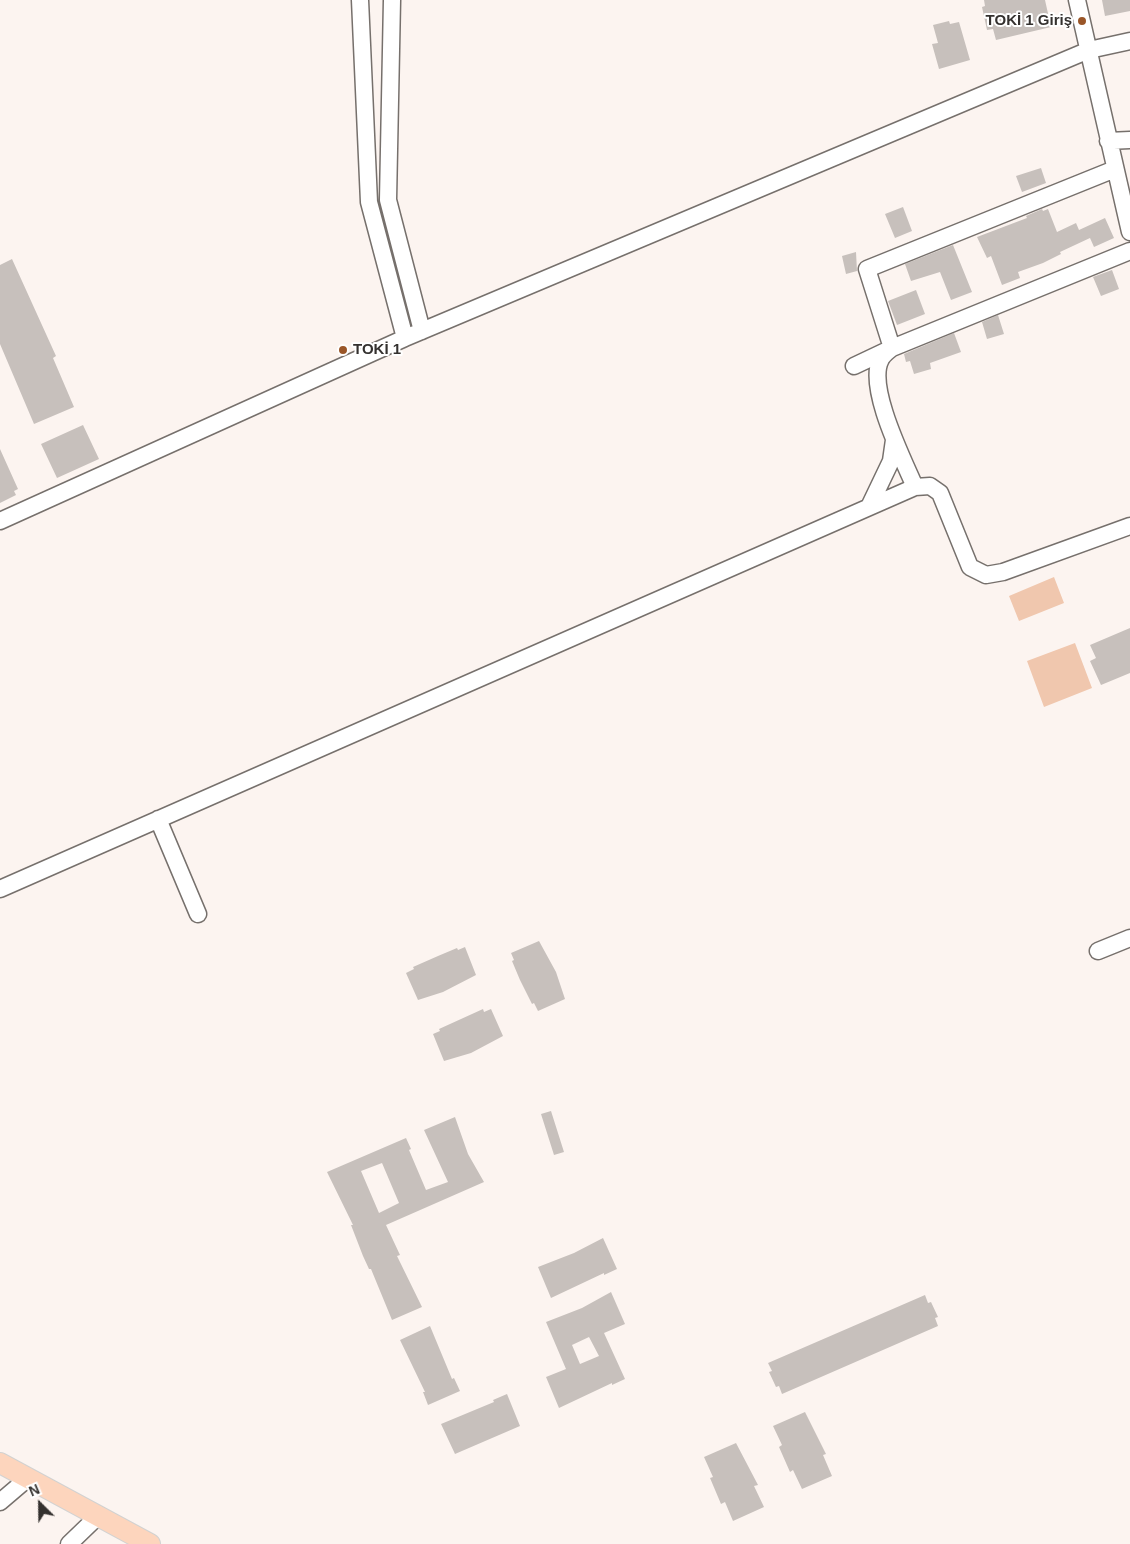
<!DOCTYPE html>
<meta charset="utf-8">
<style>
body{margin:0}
#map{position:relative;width:1130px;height:1544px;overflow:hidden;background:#fcf4f0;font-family:Arial,sans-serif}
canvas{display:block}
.north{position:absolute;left:15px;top:1479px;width:50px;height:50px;-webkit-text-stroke:4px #fff;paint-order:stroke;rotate:337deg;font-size:14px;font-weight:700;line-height:20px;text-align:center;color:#34312f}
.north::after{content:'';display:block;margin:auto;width:18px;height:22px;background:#34312f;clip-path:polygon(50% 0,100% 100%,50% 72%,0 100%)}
</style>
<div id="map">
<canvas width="1130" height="1544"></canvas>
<div class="north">N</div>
</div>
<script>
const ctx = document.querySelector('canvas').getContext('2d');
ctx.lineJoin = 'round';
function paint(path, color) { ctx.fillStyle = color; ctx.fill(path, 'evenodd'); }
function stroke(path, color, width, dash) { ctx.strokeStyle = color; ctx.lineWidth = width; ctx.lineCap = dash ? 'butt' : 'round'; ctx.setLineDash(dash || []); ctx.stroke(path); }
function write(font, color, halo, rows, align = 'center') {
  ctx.font = font + ' Arial,sans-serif'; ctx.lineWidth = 4; ctx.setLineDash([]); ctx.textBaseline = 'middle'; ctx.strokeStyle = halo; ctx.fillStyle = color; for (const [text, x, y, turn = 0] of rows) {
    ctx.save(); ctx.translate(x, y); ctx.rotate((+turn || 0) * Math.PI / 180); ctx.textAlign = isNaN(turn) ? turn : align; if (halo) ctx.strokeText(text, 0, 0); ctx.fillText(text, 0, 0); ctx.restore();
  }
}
paint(new Path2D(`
 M1054 577 1064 603 1019 621 1009 596Z
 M1075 643 1092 688 1044 707 1027 661Z`), '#f0c7ae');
paint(new Path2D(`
 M984 0H1045L1051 27 996 40 993 29 987 30 982 7 985 6Z
 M1102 0H1130V11L1105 16Z
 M949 21 950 24 959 22 970 60 939 69 932 44 938 43 933 25Z
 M1041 168 1046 183 1022 192 1016 176Z
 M903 207 912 231 895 238 885 214Z
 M1042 209 1043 211 1048 209 1057 232 1076 223 1079 230 1105 218 1114 238 1094 247 1090 238 1060 252 1061 254 1043 263 1018 272 1020 278 1002 285 991 256 987 258 977 237 1027 218 1026 216Z
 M953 245 972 292 951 300 940 272 911 281 905 264Z
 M856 252 857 271 846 274 842 256Z
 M12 259 56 356 53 358 74 407 34 424 0 344V265Z
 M1112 270 1119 289 1101 296 1093 277Z
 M916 290 925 314 897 325 888 301Z
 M998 315 1004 334 987 339 982 322Z
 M954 333 961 352 930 363 931 369 914 374 910 361 906 362 904 354Z
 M83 425 99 459 57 478 41 444Z
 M0 449 18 489 14 491 16 495 0 503Z
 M1130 628V673L1101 685 1090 661 1096 658 1090 645Z
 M539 941 556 972 565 999 538 1011 534 1003 532 1004 520 980 512 961 514 960 511 953Z
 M465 947 476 975 443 992 418 1000 406 973 414 969 413 967 438 956 457 948 458 950Z
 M483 1009 484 1012 491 1009 503 1036 471 1053 444 1061 433 1034 440 1031 439 1029Z
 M551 1111 564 1152 554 1155 541 1114Z
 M455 1117 468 1154 484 1182 386 1225 400 1255 397 1256 422 1307 392 1320 371 1269H369L363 1256 351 1225H353L327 1172 406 1138 411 1149 409 1150 426 1190 448 1182 424 1130ZM382 1163 399 1203 379 1213 361 1171Z
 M603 1238 617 1269 604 1275V1273L551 1298 538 1267 574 1253Z
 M611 1292 625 1324 604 1333 625 1379 612 1385V1383L559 1408 546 1377 566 1369 546 1322 582 1308ZM589 1337 599 1356 580 1364 572 1345Z
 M925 1295 928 1303 931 1302 938 1317 935 1318 938 1326 782 1394 779 1386 776 1387 769 1372 772 1371 768 1363Z
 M430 1326 452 1379 454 1378 460 1391 428 1405 423 1392H425L400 1340Z
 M507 1394 520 1426 455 1454 441 1424 494 1402 493 1400Z
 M805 1412 826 1454 823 1455 832 1476 802 1489 793 1470 790 1472 779 1447 782 1445 773 1426Z
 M736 1443 758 1485 754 1486 764 1507 733 1521 725 1502 721 1504 710 1478 713 1477 704 1457Z`), '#c7c0bc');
const minor = new Path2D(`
 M360 0 369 202 405 338
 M392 0 388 200 422 331
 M1077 0 1130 232
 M1108 141 1130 140
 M854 366 892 348 1130 251
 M915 487C903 459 866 386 881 359 883 355 888 351 892 348L867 269 1115 169
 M869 507 891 461 894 440
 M0 521 405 338 1089 50 1130 41
 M158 819 198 914
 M0 889 915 487 930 486 940 493 970 567 986 575 1003 572 1130 526
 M1098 951 1130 938
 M0 1502 27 1479
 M69 1544 97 1517`);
const major = new Path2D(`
 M0 1463 150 1544`);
stroke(minor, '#76706c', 19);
stroke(major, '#d2d2d1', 22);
stroke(minor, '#fff', 16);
stroke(major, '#fdd5bd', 20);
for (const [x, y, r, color] of [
 [1082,21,5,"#9a5628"],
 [343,350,5,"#9a5628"]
]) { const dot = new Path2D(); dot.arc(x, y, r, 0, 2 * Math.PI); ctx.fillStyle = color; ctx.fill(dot); stroke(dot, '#fff', 2); }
write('bold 15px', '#34312f', '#fff', [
 ["TOKİ 1 Giriş",1072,21],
 ["TOKİ 1",353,350,"left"]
], 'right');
</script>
